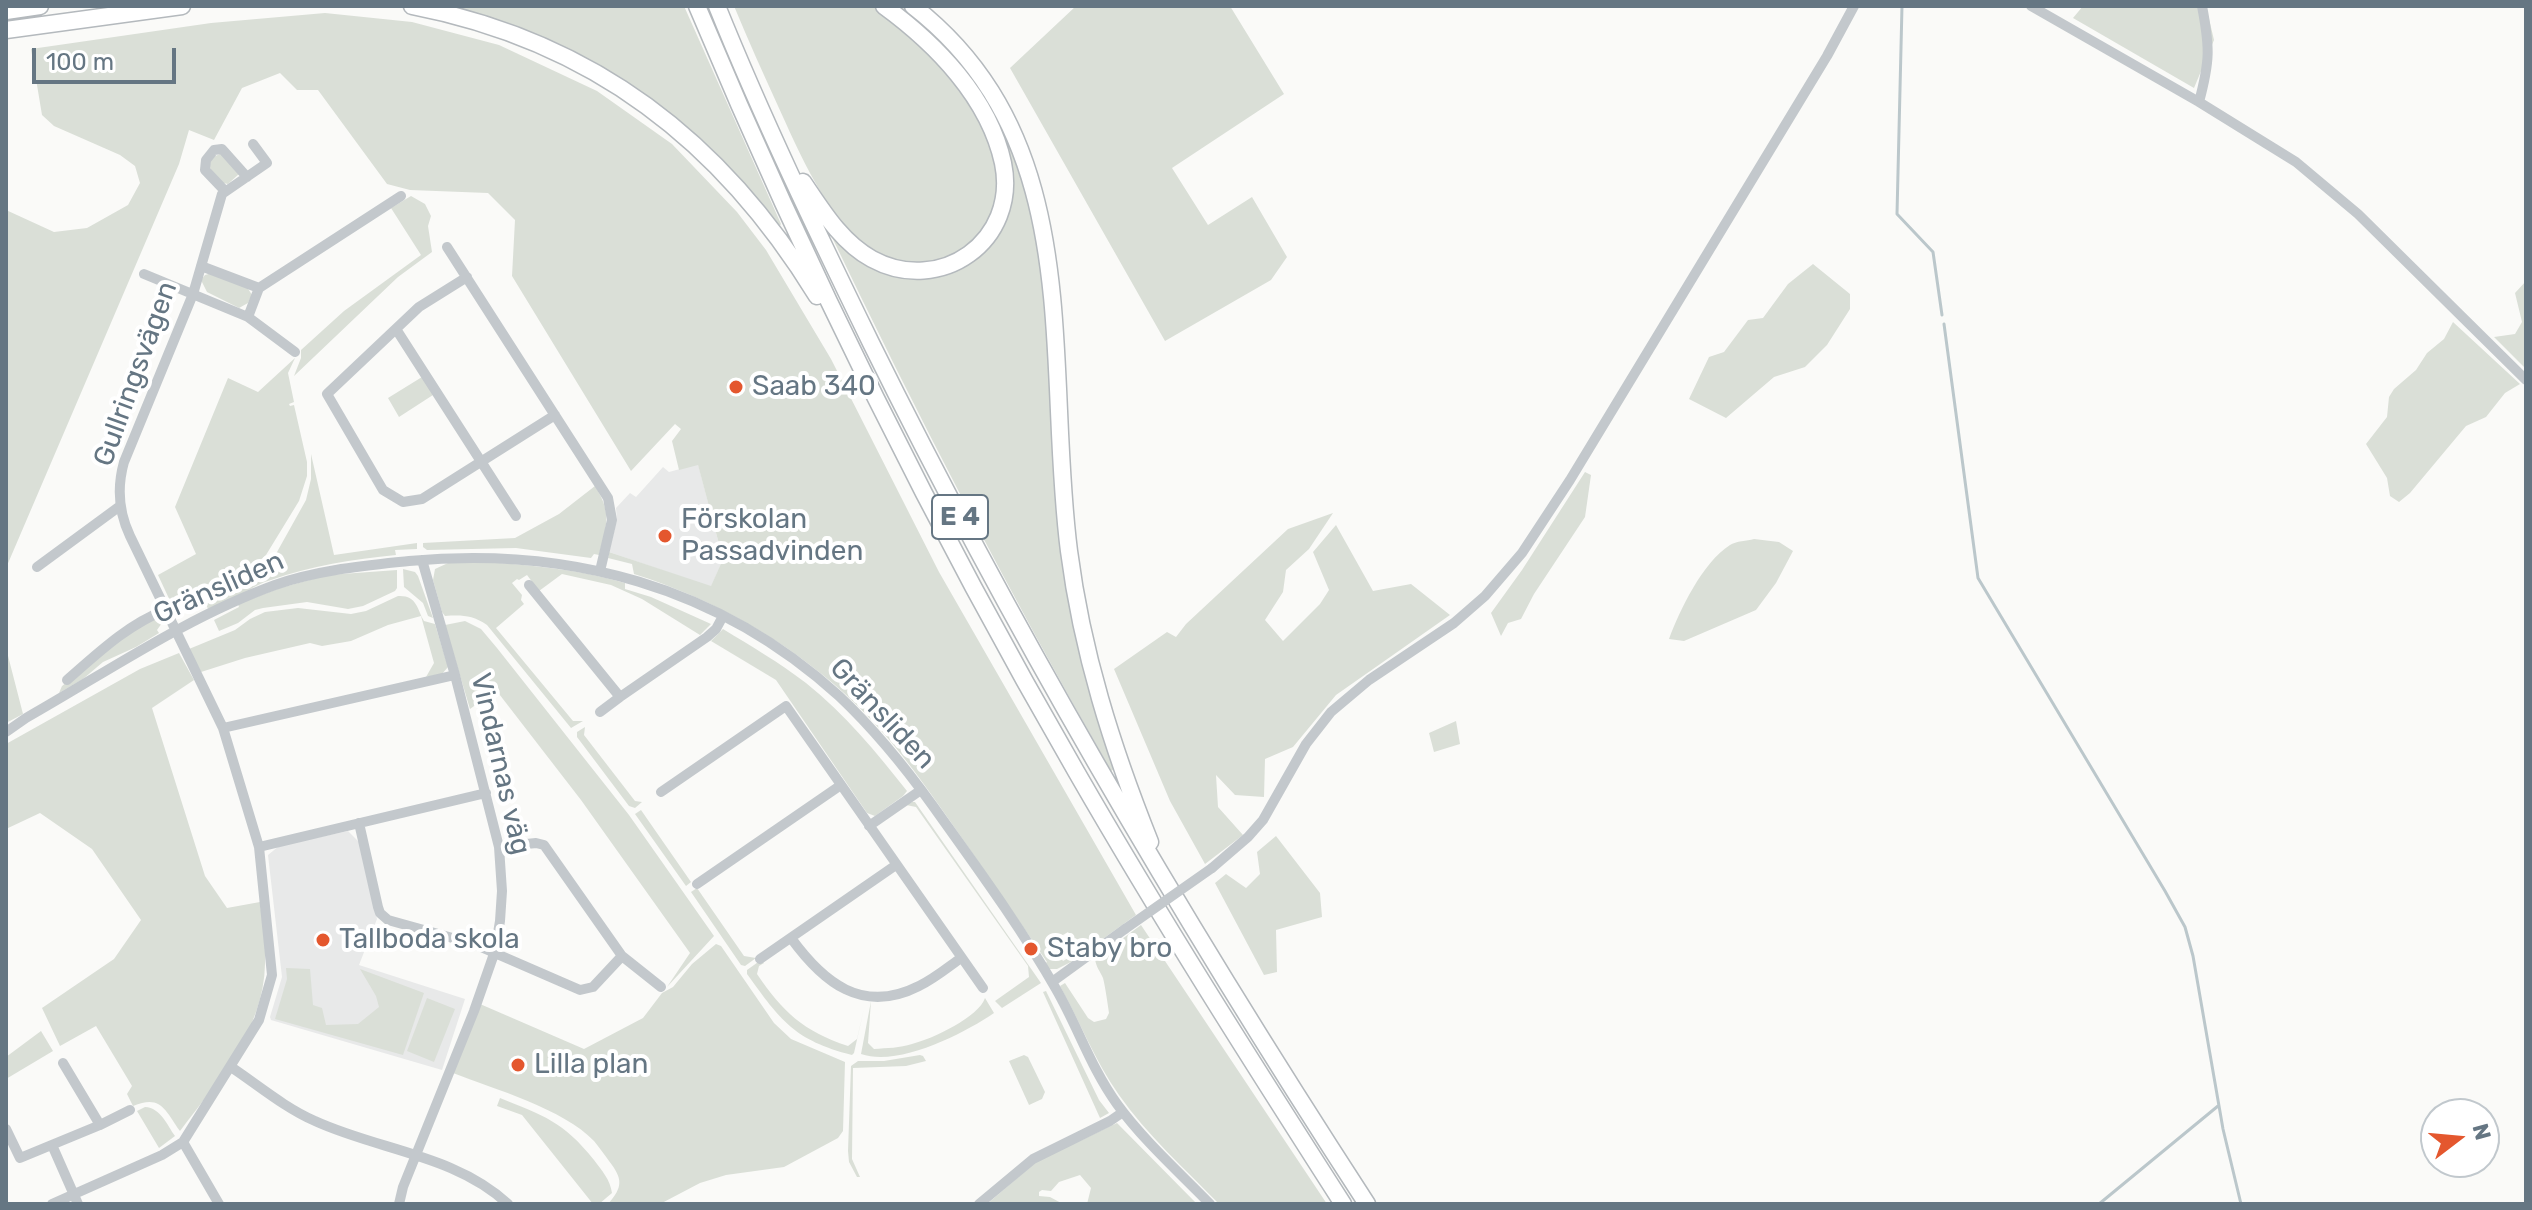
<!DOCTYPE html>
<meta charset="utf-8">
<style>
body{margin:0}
#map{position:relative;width:2532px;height:1210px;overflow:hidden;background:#fafaf8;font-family:Rubik,sans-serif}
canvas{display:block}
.frame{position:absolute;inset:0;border:8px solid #657683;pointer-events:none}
.north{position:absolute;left:2420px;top:1098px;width:80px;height:80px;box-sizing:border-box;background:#fff;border:2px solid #c1c8cd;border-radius:50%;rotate:74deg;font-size:22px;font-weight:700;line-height:32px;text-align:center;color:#657683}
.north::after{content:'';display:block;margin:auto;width:28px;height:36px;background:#e4572e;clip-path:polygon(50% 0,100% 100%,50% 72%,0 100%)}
.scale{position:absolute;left:32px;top:48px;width:144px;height:36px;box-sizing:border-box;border:4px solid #657683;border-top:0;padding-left:10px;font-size:24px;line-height:28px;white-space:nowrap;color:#657683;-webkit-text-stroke:6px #fff;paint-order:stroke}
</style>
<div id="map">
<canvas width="2532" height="1210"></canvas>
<div class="frame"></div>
<div class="north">N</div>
<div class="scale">100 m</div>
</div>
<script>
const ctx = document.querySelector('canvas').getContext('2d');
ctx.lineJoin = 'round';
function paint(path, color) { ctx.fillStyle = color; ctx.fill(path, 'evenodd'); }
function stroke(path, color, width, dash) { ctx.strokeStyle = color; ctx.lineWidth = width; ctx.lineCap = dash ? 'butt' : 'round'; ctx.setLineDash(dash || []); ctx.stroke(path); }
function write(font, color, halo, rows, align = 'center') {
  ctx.font = font + ' Rubik,sans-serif'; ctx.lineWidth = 8; ctx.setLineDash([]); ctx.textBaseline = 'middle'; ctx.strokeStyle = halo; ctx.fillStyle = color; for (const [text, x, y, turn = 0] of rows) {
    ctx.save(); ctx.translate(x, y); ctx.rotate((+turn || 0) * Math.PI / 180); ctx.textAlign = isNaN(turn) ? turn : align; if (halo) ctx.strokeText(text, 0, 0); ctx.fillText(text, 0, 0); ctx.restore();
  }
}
paint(new Path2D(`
 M698 464 723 559 711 587 609 552 617 520 616 508 630 493 636 497 663 467 669 472Z
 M348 831 359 842 377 919 359 965 465 999 442 1070 271 1020 270 1017 282 977 268 855 279 846Z`), '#e8e9e9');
paint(new Path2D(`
 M445 6H684L781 224 778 229C717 145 634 77 538 36 508 23 477 14 445 6Z
 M734 6C768 6 803 6 837 6 847 6 864 3 873 7 885 13 897 24 907 33 948 70 1015 149 994 210 991 219 984 228 978 235 942 275 886 271 850 232 818 196 798 150 778 106 763 73 748 40 734 6Z
 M895 6H901L914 16 955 56 970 75 1008 139 1025 185 1040 250 1068 596 1092 703 1115 769 1111 771C1010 594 916 413 828 229L900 277H933L962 266 1011 186V166L1004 142Z
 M1076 6H1230L1284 94 1172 168 1208 225 1252 197 1287 257 1271 280 1165 341 1010 68Z
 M2083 6H2206L2214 40 2194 88 2073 18Z
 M325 13 412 22 499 45 597 91 672 144 737 212 766 250 831 359 939 572 1136 915 1082 954 1068 932 1051 942 1063 961 1070 957 1073 961 1057 969H1049L1044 964 1047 962C1015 915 983 868 950 821 919 776 886 731 845 694 784 639 713 599 634 574L632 564 608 558 609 552 711 586 723 559 698 465 679 470 672 441 681 429 675 424 631 471 512 276 515 220 488 193 410 190 387 184 318 90H297L280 73 242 88 214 140 189 130 179 164 6 568V210L54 232 87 228 128 205 140 183 135 166 120 155 54 126 42 115 31 49 211 23Z
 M222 153 239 174 228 184 223 183 211 174 209 159Z
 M411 196 425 204 431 216 428 226 432 252 398 277 294 376 301 358V350L344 311 421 255 391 208Z
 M1813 264 1850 294V309L1827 345 1805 367 1774 377 1726 418 1689 399 1709 357 1724 352 1748 320 1763 318 1788 284Z
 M212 273 247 287 252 295 248 303 239 308 207 292 201 280 205 275Z
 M2526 281V369L2494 337 2515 334 2522 322 2515 293Z
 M2453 322 2520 384 2505 393 2486 417 2466 426 2410 493 2399 502 2390 496 2387 478 2366 444 2387 417 2389 397 2394 389 2416 370 2427 353 2444 339Z
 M295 358 288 373 294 402 289 404 290 406 294 405 307 462V476L299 501 266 555 247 572 172 605 158 575 196 554 175 507 228 378 258 392Z
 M422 377 433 395 399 417 388 398Z
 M311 454 334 555 417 543V549L395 550 396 555C353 559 311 566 271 580 260 583 252 588 243 594 236 598 218 604 208 609L203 597 255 574 277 552 306 500 311 479Z
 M1585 472 1591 475 1585 517 1534 594 1521 619 1508 623 1501 636 1491 613 1522 570Z
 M595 486C612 513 607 525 599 555L594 554 591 558 516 548 427 550 423 547V543L515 538 559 514Z
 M1333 513 1309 549 1286 570 1283 592 1265 620 1283 641 1320 604 1329 590 1313 552 1336 525 1373 591 1411 584 1450 615 1336 695 1293 747 1265 759 1264 797 1235 795 1216 775 1218 807 1243 835 1205 864 1170 801 1114 669 1167 632 1176 637 1186 624 1288 529Z
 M1754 539 1779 542 1793 551 1776 583 1756 610 1684 641 1669 639C1680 610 1702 563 1730 545 1736 541 1747 541 1754 539Z
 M474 561C525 565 575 568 625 583V589L651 597 711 624 700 635 642 599 611 585 562 574 539 591 527 575 519 580 517 579 512 583 522 595 521 600 524 604 496 628 573 721H583L571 728 487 625C472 615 462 615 445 616L442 612 433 580 435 569 448 563Z
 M403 569 415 572 418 576 433 618 428 616 423 603 404 587Z
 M397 570V588L395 591 363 606 348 609 307 602 263 608 255 610 238 623 219 631 214 620 239 607 238 604 280 588 328 575Z
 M398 596C417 595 417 609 424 621L435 624 448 667 442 674 426 677 434 663 421 616 388 625 351 641 322 646 310 643 245 658 201 672 189 649 235 630 250 619 265 612 298 608 351 614 366 611Z
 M159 617 162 623 157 630 159 633 136 647 103 662 83 679 59 693 62 686 124 636Z
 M465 621 481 629 497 648 629 815 714 936 667 987 690 953 581 800 496 690 470 709 445 625Z
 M723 629C751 646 780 663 806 683 845 714 876 752 907 791L903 796 875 816 867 813 776 680 711 641Z
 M6 648 23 714 6 723Z
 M179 653 194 680 152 708 205 876 227 908 260 902C262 922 266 944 265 964 264 1029 217 1082 180 1131 165 1110 161 1094 133 1106L127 1094 132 1086 96 1026 60 1046 42 1008 114 959 141 920 92 849 40 813 6 829V744L140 669Z
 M1456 721 1460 744 1434 752 1429 733Z
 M585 727 584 735 635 801 642 802 635 808 629 806 577 737V732Z
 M912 802H915L1041 983 1002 1008 995 1001 1029 977 1028 966 916 807 906 805Z
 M641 810 691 882 686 886 635 814Z
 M1276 836 1320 893 1322 917 1276 930 1277 972 1264 975 1215 883 1226 874 1246 888 1260 874 1257 852Z
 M697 888 744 956 756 958 745 966 741 965 691 892Z
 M1141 925 1327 1204H1219C1185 1169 1147 1135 1119 1095 1095 1061 1080 1022 1060 986L1065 983 1088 1018 1094 1022 1106 1019 1109 1013C1108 1006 1105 985 1103 978 1100 971 1096 967 1095 959Z
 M716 944 721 946 774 1023 791 1039 845 1062 843 1131 838 1138 784 1167 726 1175 700 1183 660 1204H608C623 1187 623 1179 609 1161 604 1154 599 1147 594 1141 564 1109 494 1089 453 1073L480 1004 584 1049 643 1018 662 993 673 987 692 964Z
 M761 960 764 963 759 966 757 974C783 1012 803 1031 848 1046L857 1039 865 1004 854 1053 852 1055C794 1040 781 1021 747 974V970Z
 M286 968 310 969 313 1005 322 1008 326 1025 358 1024 379 1007 376 996 360 969 424 993 403 1055 275 1019 287 979Z
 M1046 991 1099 1100 1109 1113 1100 1118 1043 992Z
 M427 998 455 1009 434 1062 407 1051Z
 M985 998 994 1013C963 1034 899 1067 861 1054L871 1001 868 1043 874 1049C887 1048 900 1048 912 1044 932 1039 979 1017 985 998Z
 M41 1031 53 1051 6 1079V1057Z
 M920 1055 923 1056 926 1061 906 1066 853 1068 852 1159 860 1177H857L849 1162 848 1151 851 1066 858 1061H884Z
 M1024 1055 1028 1057 1045 1092 1042 1099 1029 1105 1009 1061Z
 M500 1098C544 1116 563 1121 594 1160 602 1171 610 1179 612 1193L599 1204H593L522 1115 497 1106Z
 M145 1107C161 1108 167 1125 175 1136L159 1148 137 1111Z
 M1117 1123 1197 1204H1087L1091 1188 1080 1175 1059 1182 1051 1191 1042 1190 1039 1192V1196L1050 1197 1063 1204H987L1036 1162Z`), '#dadfd7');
stroke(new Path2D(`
 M1902 6 1897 214 1933 252 1942 315
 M1944 324 1978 578 2165 891 2185 927 2193 956 2223 1129 2241 1204
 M2099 1204 2218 1106`), '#bbc7cb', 3);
const highway = new Path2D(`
 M412 6C593 41 722 141 817 296
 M697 6C807 269 934 526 1077 773 1161 919 1252 1062 1343 1204
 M717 6C763 120 817 232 871 343 1018 641 1186 926 1367 1204
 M913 6C1088 142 1044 359 1069 551 1082 652 1112 747 1150 842
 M6 11 40 6
 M6 30 182 6
 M803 182C822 210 841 242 872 259 940 296 1019 241 1003 163 989 98 936 44 884 6`);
stroke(highway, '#b4b9bd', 19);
stroke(new Path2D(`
 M2031 6 2199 102 2296 162 2358 214 2526 380
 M2199 102C2210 61 2210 48 2202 6
 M225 191 205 170 206 160 214 150 222 149 247 177
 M447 247 608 498 612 520 600 571
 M201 266 259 288
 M144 274 248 317 295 352
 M467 277 419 307 327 394 383 490 403 502 422 499 555 415
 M259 288 401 196
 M248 317 259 288
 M396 329 516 516
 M37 567 120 506
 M529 585 620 697 707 637 716 629 723 616
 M67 680C98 653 127 625 165 610
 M600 712 620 697
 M223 728 455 675
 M6 732 26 718C107 672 187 617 275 585 318 570 363 566 409 561 569 546 718 586 839 696 874 729 905 767 933 806 975 865 1020 926 1056 989 1078 1027 1091 1068 1117 1104 1143 1140 1179 1172 1210 1204
 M661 792 786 706 983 988
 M359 823 378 907 380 913 388 920 474 944 580 990 593 987 622 956
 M869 826 921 790
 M259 847 486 793
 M499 847 536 843 544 845 622 956 661 987
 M1212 868 1248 837 1263 820 1306 744 1331 712 1369 680 1454 623 1485 596 1522 553 1570 480 1827 56 1854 6
 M697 884 841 785
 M791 938C823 982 862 1015 919 986 934 979 947 968 961 958
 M760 959 896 865
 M1052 982 1125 929
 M231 1067C258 1085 285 1108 315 1121 378 1150 456 1155 508 1204
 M100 1125 130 1110
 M6 1129 20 1158 100 1125 63 1063
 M183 1142 219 1204
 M52 1145 78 1204
 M52 1204 162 1155 183 1142 259 1020 272 975 259 847 223 728 130 536C119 513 117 487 124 462L193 294 222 194 267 163 253 144
 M399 1204 403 1187 474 1011 495 951 500 921 502 891 499 847 455 675 422 560
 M979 1204 1033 1159 1110 1121 1123 1112`), '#c3c8cc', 10);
stroke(highway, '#fff', 16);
stroke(new Path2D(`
 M1125 929 1212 868`), '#c3c8cc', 10);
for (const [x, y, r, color] of [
 [736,387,8,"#e4572e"],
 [665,536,8,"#e4572e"],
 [323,940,8,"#e4572e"],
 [1031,949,8,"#e4572e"],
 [518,1065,8,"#e4572e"]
]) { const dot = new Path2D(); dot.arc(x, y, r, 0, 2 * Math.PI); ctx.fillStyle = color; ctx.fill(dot); stroke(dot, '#fff', 3); }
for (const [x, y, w] of [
 [960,517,56]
]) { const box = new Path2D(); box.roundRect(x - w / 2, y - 22, w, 44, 6); ctx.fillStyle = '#fff'; ctx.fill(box); stroke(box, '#657683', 2); }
write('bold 26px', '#657683', null, [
 ["E 4",960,517]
]);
write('28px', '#657683', '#fff', [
 ["Gullringsvägen",136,374,-70],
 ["Gränsliden",219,588,-24],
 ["Gränsliden",882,714,47],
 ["Vindarnas väg",500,764,77]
]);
write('28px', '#657683', '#fff', [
 ["Saab 340",752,387],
 ["Förskolan",681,520],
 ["Passadvinden",681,552],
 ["Tallboda skola",339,940],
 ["Staby bro",1047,949],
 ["Lilla plan",534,1065]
], 'left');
</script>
